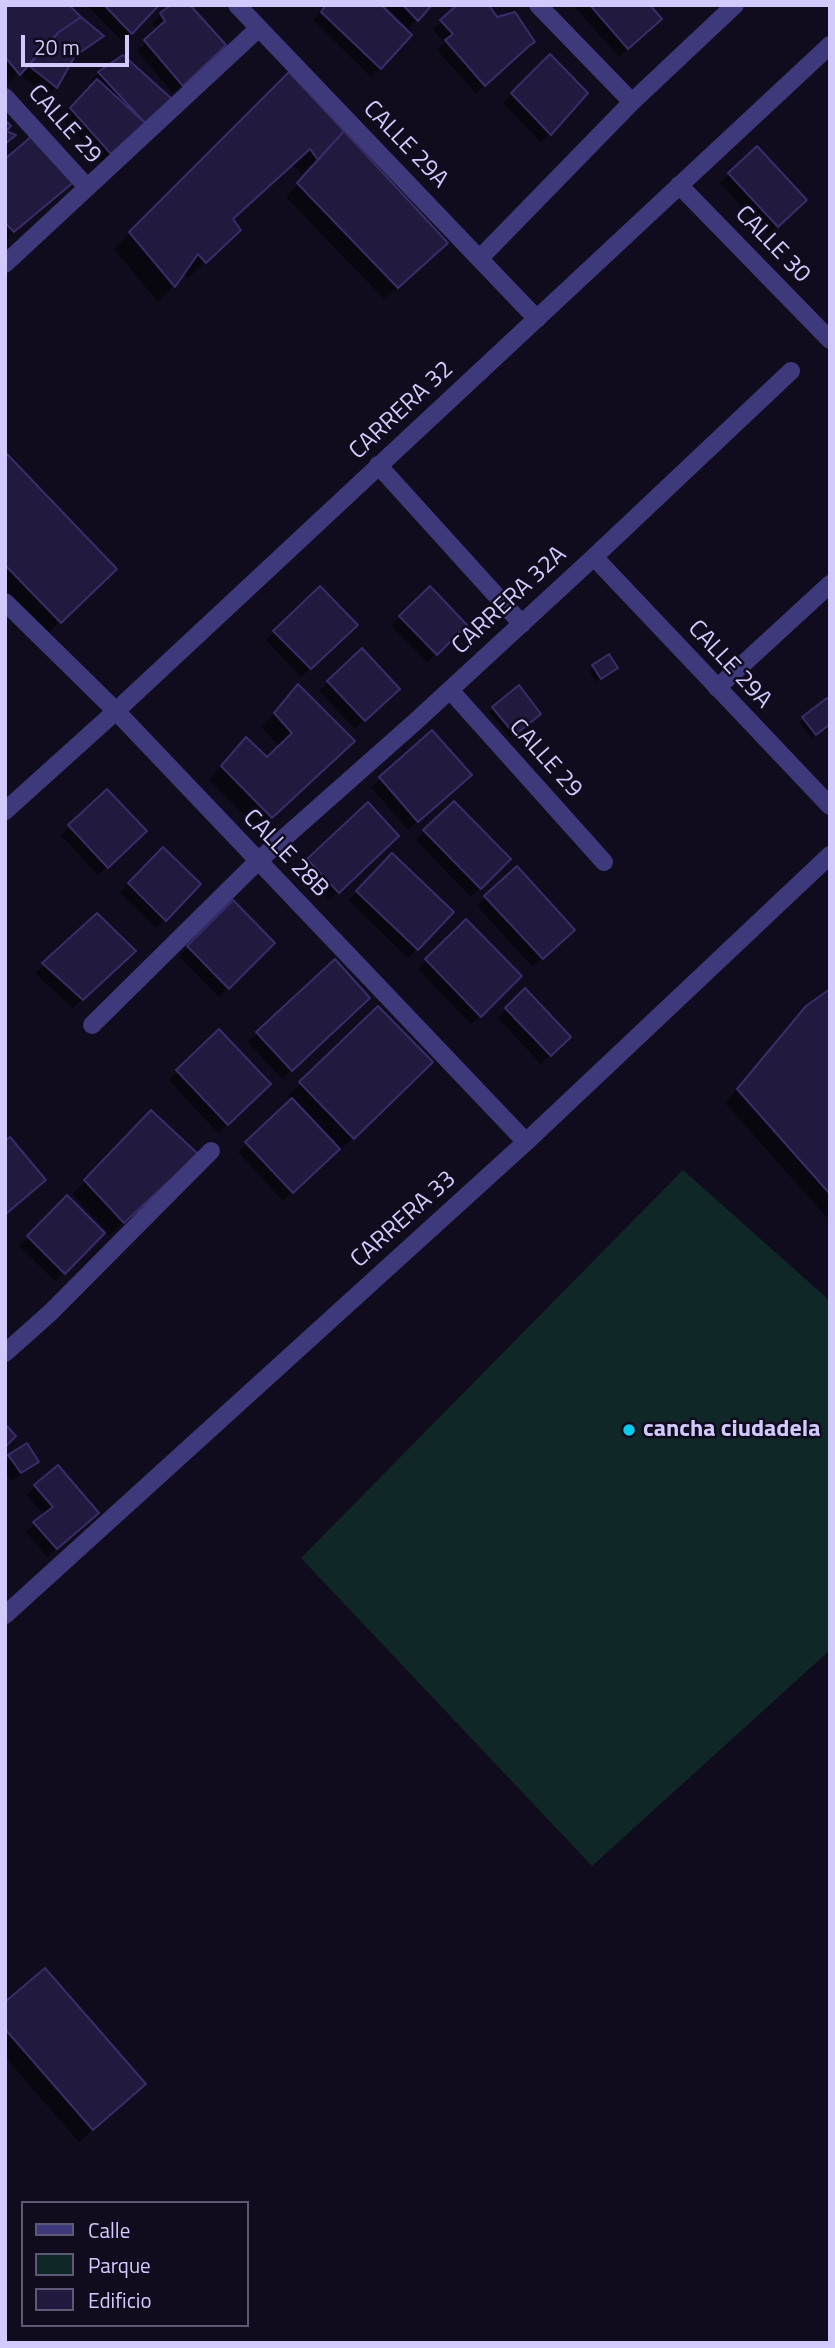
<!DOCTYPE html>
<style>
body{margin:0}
#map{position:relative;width:835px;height:2348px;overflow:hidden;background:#100c1d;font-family:"Titillium Web",sans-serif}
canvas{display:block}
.frame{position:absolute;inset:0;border:7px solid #d2cafd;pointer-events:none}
.legend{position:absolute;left:21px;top:2201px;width:228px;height:126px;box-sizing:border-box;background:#100c1d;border:2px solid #5e5877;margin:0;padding:9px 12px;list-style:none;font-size:21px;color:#d2cafd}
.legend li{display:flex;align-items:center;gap:14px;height:35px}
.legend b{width:35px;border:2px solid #5e5877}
.scale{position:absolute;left:21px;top:35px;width:108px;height:32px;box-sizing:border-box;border:4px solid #d2cafd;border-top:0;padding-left:9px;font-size:21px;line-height:24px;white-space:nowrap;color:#d2cafd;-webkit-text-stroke:5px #100c1d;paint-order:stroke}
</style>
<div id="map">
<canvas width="835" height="2348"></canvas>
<div class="frame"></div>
<ul class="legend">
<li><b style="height:9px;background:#3e397b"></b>Calle</li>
<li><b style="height:19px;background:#102727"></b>Parque</li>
<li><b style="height:19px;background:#22193e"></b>Edificio</li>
</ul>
<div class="scale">20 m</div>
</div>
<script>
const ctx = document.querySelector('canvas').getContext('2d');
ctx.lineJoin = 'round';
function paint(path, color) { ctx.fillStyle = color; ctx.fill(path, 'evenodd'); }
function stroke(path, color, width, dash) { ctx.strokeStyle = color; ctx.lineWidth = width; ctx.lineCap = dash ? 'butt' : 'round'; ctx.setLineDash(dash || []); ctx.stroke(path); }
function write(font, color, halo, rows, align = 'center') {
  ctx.font = font + ' "Titillium Web",sans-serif'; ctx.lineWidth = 5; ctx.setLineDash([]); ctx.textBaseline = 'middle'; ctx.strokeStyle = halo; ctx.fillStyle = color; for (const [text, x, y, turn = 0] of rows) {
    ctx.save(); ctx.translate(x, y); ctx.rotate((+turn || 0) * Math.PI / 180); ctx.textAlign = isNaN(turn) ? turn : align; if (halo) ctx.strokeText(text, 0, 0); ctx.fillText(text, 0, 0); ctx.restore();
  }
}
paint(new Path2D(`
 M683 1170 830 1301V1650L592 1866 301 1558Z`), '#102727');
paint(new Path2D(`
 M5 5 102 36 71 60 56 87 47 96 18 73 10 82 5 76Z
 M87 5H156L122 41Z
 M175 5 223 45 173 93 137 51 157 31 152 23Z
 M324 5H378L409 35 371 77 314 21Z
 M385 5H430L408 28Z
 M573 5H647L651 28 619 57Z
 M496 19 533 42 476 93 437 50 445 43 433 30 441 21Z
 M123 57 161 108 101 162 62 118 93 85 90 82 99 73Z
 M550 57V134L541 142 503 103Z
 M289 74 433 256 384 299 286 197 314 166 312 163 301 174 293 164 232 220 222 246 188 278 183 272 173 286 158 302 114 249Z
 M5 161 64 190 8 237 10 238 5 243Z
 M729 174 796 209 768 235 720 183Z
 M5 455 115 569 47 634 5 591Z
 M430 588 465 625 427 662 391 626Z
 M320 589 355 625 301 677 266 640Z
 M362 650 397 689 355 729 319 691Z
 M608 656 612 672 596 682 589 670Z
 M286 699 340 753 258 829 209 780 233 753 267 760 280 747 262 727Z
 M826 700 830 723 811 738 799 722Z
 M493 708 535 717 510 738 489 712Z
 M432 733 461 784 408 830 371 787Z
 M107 791 144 831 98 875 61 835Z
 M453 803 508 859 471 897 416 840Z
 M367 805 397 836 329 900 300 869Z
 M163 849 199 884 156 928 120 893Z
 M392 856 451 912 408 958 349 901Z
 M486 897 564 938 533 967 477 906Z
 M233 903 273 943 219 997 179 956Z
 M97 916 133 951 73 1008 35 973Z
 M466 921 520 976 471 1024 418 969Z
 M525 991 569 1037 541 1064 498 1018Z
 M830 991V1221L725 1103 793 1021 807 1007Z
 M359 1007 282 1079 248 1042 257 1033Z
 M378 1008 430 1062 340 1150 338 1148 283 1201 238 1152 292 1101 288 1096Z
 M218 1032 269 1084 218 1133 169 1080Z
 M138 1125 183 1167 110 1235 73 1194Z
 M67 1197 103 1233 55 1281 19 1246Z
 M10 1457 37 1461 28 1470 11 1481 5 1472V1461Z
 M36 1486 88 1521 47 1557 26 1532 44 1516 27 1495Z
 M5 2004 130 2096 79 2142 5 2057Z`), '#0007');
const building = new Path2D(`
 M5 5H69L81 17 59 32 20 75 5 57Z
 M104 5H159L132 34Z
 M171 5H190L226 45 183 86 144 40 165 21 160 13Z
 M326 5H381L412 35 381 69 321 12Z
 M403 5H432L418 21Z
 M457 5H489L497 17 515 12 535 42 529 46 485 86 445 40 453 34 440 20Z
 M590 5H650L662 19 628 49Z
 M81 17 104 36 75 56 57 88 28 65 59 32Z
 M550 54 588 93 551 135 511 93Z
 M123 55 172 99 145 123 98 72Z
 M289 72 344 131 318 160 310 149 233 219 241 230 206 263 198 254 175 287 129 232Z
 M97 79 145 123 111 154 70 108Z
 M5 120 11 126 6 131 16 135 5 144Z
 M344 131 448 243 398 288 297 183Z
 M32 136 75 181 14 232 5 223V159Z
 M757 146 807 200 778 227 728 173Z
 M5 452 117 569 61 623 5 565Z
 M320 586 358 625 311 669 273 631Z
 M430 586 467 625 437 655 399 616Z
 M362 648 400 689 365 721 327 681Z
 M609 654 618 668 601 679 592 665Z
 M298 684 355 741 272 818 221 766 246 737 267 757 292 733 274 713Z
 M519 685 541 714 515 735 492 707Z
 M827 698 830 702V724L816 735 802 717Z
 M432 730 472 775 418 822 379 777Z
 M107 789 147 831 108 868 68 825Z
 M454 801 511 859 481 889 423 830Z
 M368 802 399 836 339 893 307 859Z
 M163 847 201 884 166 921 128 883Z
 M392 853 454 912 418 950 356 891Z
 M517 866 575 930 543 959 484 896Z
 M233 900 275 943 229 989 187 946Z
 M97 913 136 951 83 1000 42 963Z
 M466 919 522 976 481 1017 425 959Z
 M335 959 370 998 292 1071 256 1032Z
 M525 988 571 1037 551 1056 505 1008Z
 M830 989V1194L737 1089 806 1006Z
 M378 1006 433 1062 354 1139 299 1082Z
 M219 1029 271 1084 228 1125 176 1070Z
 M292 1098 340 1149 293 1193 245 1142Z
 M151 1110 198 1154 124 1223 84 1180Z
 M10 1137 46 1180 7 1213 5 1211V1141Z
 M67 1195 105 1233 65 1274 27 1236Z
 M5 1424 16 1436 5 1447Z
 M27 1443 39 1462 21 1473 8 1455Z
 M58 1465 99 1513 57 1549 33 1522 53 1507 34 1485Z
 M45 1968 146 2084 93 2130 5 2029V2002Z`);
paint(building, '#22193e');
stroke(building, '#3a2c69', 2);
stroke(new Path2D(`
 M237 5 537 319
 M538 5 632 102
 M5 97 87 187
 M480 258 632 102 735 5
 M5 264 259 28
 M594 557 791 371
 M5 602 116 711
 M717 688 830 584
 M92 1025 258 861
 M5 1353 51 1312 211 1151`), '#3e397b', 18);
stroke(new Path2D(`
 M679 185 830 340
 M378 465 522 624
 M450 690 604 862
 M116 711 526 1142
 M5 811 116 711 830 45
 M258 861 415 722 594 557 830 806
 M5 1615 526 1142 830 855`), '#3e397b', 18);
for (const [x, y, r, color] of [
 [629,1430,7,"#07cbec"]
]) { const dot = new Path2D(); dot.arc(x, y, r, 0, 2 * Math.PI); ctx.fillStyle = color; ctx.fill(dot); stroke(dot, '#100c1d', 2.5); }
write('24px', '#d2cafd', '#100c1d', [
 ["CALLE 29",64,125,48],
 ["CALLE 29A",405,145,46],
 ["CALLE 30",772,245,46],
 ["CARRERA 32",402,411,-43],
 ["CARRERA 32A",510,601,-43],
 ["CALLE 29A",729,665,47],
 ["CALLE 29",545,759,48],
 ["CALLE 28B",285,854,46],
 ["CARRERA 33",404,1220,-42]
]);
write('bold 24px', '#d2cafd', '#100c1d', [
 ["cancha ciudadela",643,1430]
], 'left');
</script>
